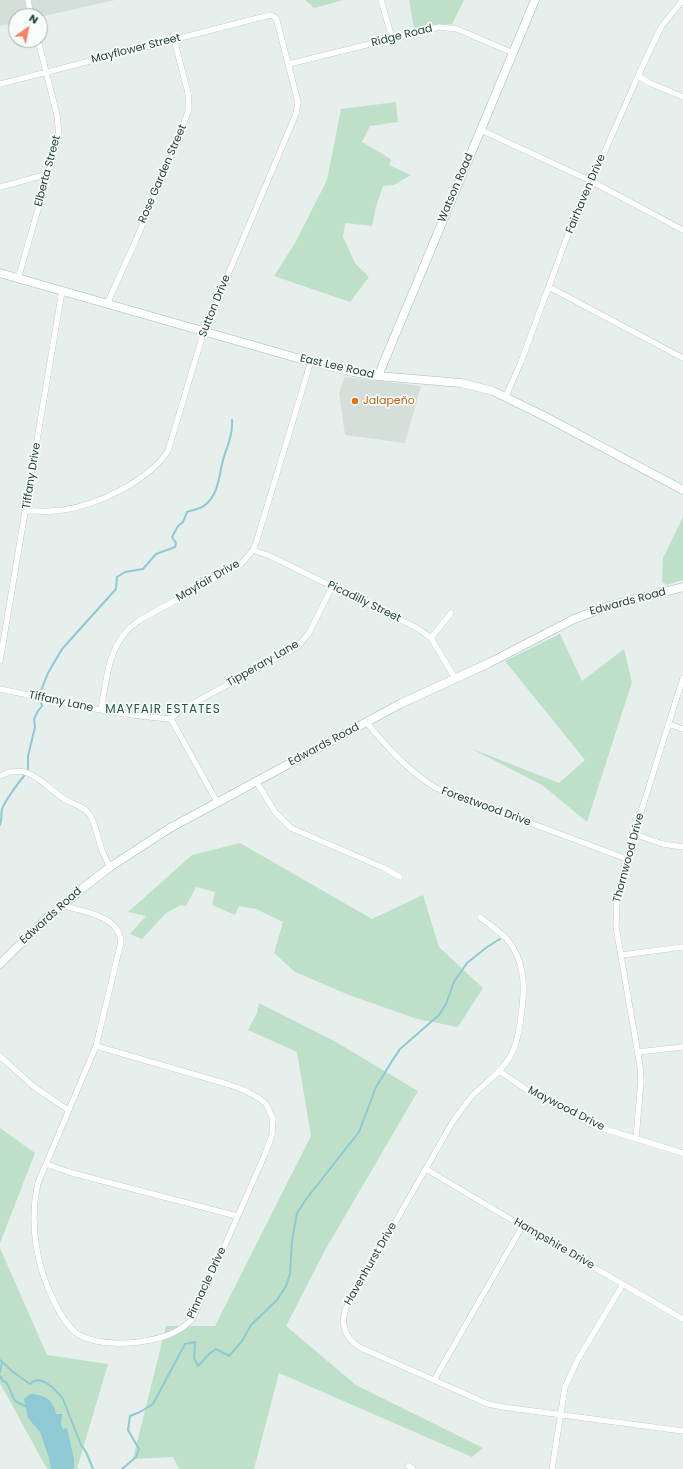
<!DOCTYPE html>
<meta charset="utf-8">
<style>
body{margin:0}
#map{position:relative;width:683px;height:1469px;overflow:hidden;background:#e6efeb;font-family:Poppins,sans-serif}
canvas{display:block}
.north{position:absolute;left:8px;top:8px;width:40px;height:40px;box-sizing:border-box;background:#f7fbf9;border:1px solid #a3b1ad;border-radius:50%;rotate:33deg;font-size:11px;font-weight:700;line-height:16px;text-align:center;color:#24423a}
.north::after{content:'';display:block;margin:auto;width:14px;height:18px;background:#f4845f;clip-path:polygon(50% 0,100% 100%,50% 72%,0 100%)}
</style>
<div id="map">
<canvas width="683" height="1469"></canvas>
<div class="north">N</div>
</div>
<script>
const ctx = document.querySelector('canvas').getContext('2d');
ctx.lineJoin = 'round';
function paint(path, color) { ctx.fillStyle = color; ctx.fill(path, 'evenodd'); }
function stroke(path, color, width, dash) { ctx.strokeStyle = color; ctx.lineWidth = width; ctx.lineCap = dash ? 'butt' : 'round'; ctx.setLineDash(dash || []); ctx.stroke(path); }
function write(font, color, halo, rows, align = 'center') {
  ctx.font = font + ' Poppins,sans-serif'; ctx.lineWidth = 3.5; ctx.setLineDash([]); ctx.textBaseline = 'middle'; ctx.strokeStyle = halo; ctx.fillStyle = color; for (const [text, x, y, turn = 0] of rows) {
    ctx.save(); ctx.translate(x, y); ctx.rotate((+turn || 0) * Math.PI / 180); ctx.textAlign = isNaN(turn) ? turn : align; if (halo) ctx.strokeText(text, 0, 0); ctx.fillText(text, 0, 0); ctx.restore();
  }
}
paint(new Path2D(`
 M0 0H115L40 17V16H16V23L0 26Z
 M345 377 421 386 405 443 345 435 339 392Z`), '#d4dfda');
paint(new Path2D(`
 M305 0H344L314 8Z
 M409 0H464L452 24 414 28Z
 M396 102 398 122 370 126 362 142 391 159 389 165 411 175 394 185 383 186 376 207 372 226 345 223 343 237 355 263 369 277 350 302 274 276 295 243 327 180 341 109Z
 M683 517V580L666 585 662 581 663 558Z
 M560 634 582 681 624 649 632 682 587 822 542 785 470 748 559 783 585 760 505 661Z
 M240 843 372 919 423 895 439 947 483 988 458 1027 417 1019 349 995 295 972 274 953 283 922 256 909 239 906 235 915 212 905 215 892 196 887 186 906 181 905 166 913 142 939 130 934 146 916 128 912 192 855Z
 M259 1003 336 1042 418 1091 324 1252 286 1326 356 1385 483 1448 472 1457 279 1373 254 1469H179L173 1457 133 1459 166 1326H215L311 1136 297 1052 248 1030 257 1013Z
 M0 1128 35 1153 0 1243Z
 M0 1248 47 1355 108 1364 77 1469H47L0 1383Z`), '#bfe0c8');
paint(new Path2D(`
 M30 1394C43 1394 54 1400 56 1414H62L61 1425 63 1429 67 1428 74 1459V1468L72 1469H51L49 1458 40 1432 28 1418 24 1399Z`), '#8ec9d4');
stroke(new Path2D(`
 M40 693 48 673 62 649 116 589 117 577 125 572 143 569 156 554 175 547 176 543 172 537 178 526 183 522 187 512C192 510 201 509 205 505 219 494 219 475 223 460 227 446 233 435 232 420
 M28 769V756L35 727 34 719 38 711 42 706 41 703
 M0 825C2 819 1 815 2 809 5 801 18 783 24 776
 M0 1360 13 1372 30 1384C41 1373 56 1390 63 1399L81 1445 86 1452 93 1469
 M0 1372 2 1363
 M0 1376 3 1381 7 1383 15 1401 25 1406
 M122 1469 136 1457 139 1449 128 1430 130 1416 140 1412 153 1404 185 1344 195 1342 194 1358 198 1366 209 1354 216 1349 229 1356 242 1341 251 1325 277 1300 286 1286 290 1274 292 1241 297 1213 307 1198 359 1132 376 1087 392 1061 400 1049 439 1015 446 1004 454 982 467 963 487 947 500 939`), '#8ec9d4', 2);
const street = new Path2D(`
 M28 0 31 16
 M381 0 392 38
 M289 64 439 27 457 29 513 53
 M638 76 650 83 683 97
 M0 84 270 15 275 17 277 21 298 102 296 114 204 331 168 451C148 481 98 505 63 510 51 512 38 511 26 511
 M481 130 591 181 683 230
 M0 187 48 174
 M18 279 59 136 57 115 38 40
 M549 287 683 358
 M107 304 136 240 177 142 189 109 188 93 174 39
 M506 396 521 362 567 237 638 76 661 27 683 0
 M253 550 270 556 417 628 431 638 455 678
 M431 638 451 613
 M0 661 62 291
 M0 689C57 701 113 715 171 719L217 802
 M101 710C107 677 108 642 138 621L241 564 253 550 256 543 311 361
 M171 719 179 711 290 651 299 645 309 633 332 587
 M366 722C387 747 408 771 436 788L627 859
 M668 724 683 729
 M0 776C30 761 42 785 64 799 73 804 84 806 90 815 96 825 98 839 102 850 104 856 107 861 110 867
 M256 781 275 812 291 828 384 868 400 877
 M634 834 663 844 683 847
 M62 905C83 912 119 915 121 942L96 1046 38 1183C29 1222 36 1266 54 1301 60 1314 67 1327 79 1335 96 1344 121 1344 139 1342 159 1339 180 1334 193 1318L265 1154 272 1135 273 1119 266 1104 259 1098 244 1090 227 1084 96 1046
 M480 917C488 924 498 930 506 938 526 961 525 988 521 1016 519 1034 516 1050 505 1064 496 1076 483 1085 472 1096 465 1104 459 1113 452 1123L346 1308C340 1324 345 1337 359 1347L488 1404 503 1407 683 1431
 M622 955 683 947
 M638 1052 683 1047
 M0 1056 33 1086 68 1110
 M499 1071 527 1090 595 1126 683 1153
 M636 1138 641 1081 640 1066 616 927 617 901 623 872 634 834 683 678
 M46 1164 72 1173 237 1216
 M426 1169 488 1206 683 1319
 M434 1380 523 1225
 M409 1466 413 1469
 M552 1469 565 1387 578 1359 623 1284`);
const secondary = new Path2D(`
 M0 273 297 358 353 372 378 376 461 383 493 391 544 416 683 490
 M378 376 535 0
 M0 964 46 919 83 888 110 867 170 828 400 704 489 663 574 619 609 606 683 587`);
stroke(street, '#a8b8b2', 6);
stroke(secondary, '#a4bbb3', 9);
stroke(street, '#fff', 5.5);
stroke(secondary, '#fff', 8);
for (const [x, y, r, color] of [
 [355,401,4,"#e8710a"]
]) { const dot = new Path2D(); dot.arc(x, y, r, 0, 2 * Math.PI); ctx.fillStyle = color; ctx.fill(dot); stroke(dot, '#f7fbf9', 1.5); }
write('11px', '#24423a', '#f7fbf9', [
 ["Ridge Road",402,36,-14],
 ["Mayflower Street",136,49,-14],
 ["Elberta Street",48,171,-75],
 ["Rose Garden Street",163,174,-67],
 ["Watson Road",456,188,-67],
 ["Fairhaven Drive",586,194,-67],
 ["Sutton Drive",215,306,-68],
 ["East Lee Road",337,367,13],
 ["Tiffany Drive",32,476,-81],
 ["Mayfair Drive",208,581,-30],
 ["Picadilly Street",364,602,26],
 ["Edwards Road",628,602,-15],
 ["Tipperary Lane",263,664,-30],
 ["Tiffany Lane",61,702,12],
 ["Edwards Road",324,745,-28],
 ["Forestwood Drive",486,807,20],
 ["Thornwood Drive",629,858,-75],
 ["Edwards Road",51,916,-42],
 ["Maywood Drive",566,1109,27],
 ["Hampshire Drive",554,1244,30],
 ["Havenhurst Drive",371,1264,-60],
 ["Pinnacle Drive",207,1283,-65]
]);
write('11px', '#c56008', '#f7fbf9', [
 ["Jalapeño",363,401]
], 'left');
ctx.letterSpacing = '1px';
write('12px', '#1f5548', '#f7fbf9', [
 ["MAYFAIR ESTATES",163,710]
]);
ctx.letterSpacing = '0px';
</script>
